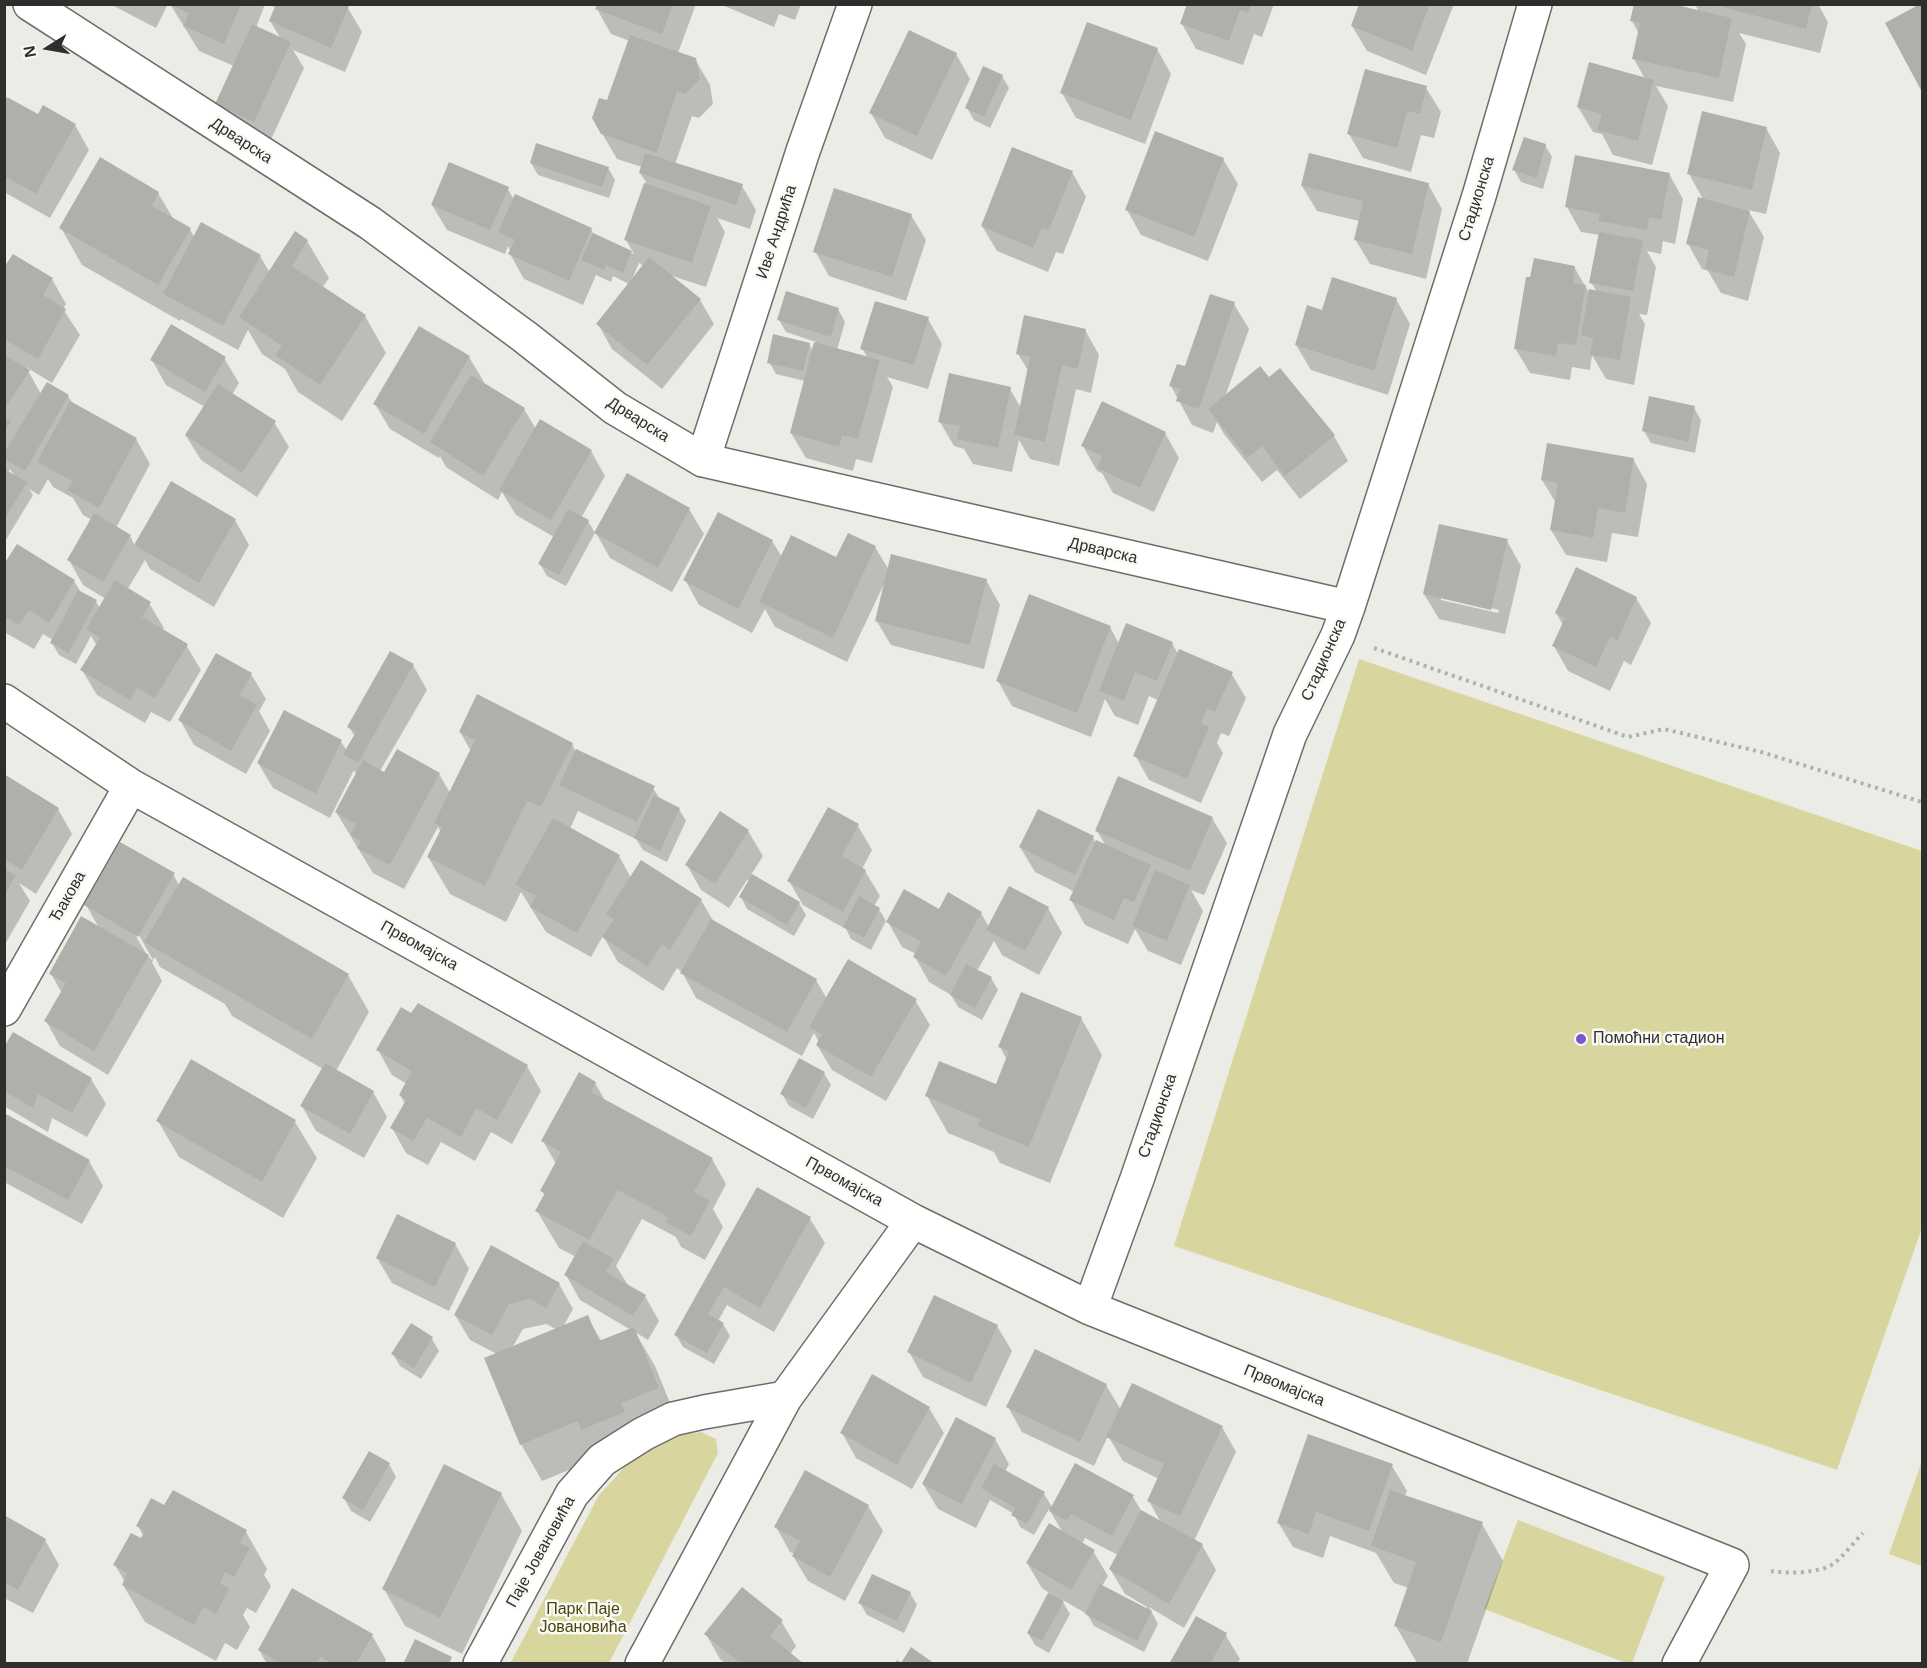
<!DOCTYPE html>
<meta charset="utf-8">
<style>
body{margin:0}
#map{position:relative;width:1927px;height:1668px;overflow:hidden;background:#ecece7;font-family:Arial,sans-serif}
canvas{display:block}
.frame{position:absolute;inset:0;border:6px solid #2e2e2c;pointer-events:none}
.north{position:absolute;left:18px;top:18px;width:60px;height:60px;-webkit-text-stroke:4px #fafaf4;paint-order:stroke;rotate:259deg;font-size:16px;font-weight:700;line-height:24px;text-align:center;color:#2e2e2c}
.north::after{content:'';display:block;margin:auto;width:21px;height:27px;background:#2e2e2c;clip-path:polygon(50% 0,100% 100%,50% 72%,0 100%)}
</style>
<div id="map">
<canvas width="1927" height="1668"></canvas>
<div class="frame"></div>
<div class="north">N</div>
</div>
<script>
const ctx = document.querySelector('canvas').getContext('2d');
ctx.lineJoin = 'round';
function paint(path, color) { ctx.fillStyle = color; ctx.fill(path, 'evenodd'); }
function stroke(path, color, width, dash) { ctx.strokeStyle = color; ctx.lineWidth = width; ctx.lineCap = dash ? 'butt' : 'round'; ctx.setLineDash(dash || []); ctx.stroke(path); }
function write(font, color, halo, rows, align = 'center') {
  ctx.font = font + ' Arial,sans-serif'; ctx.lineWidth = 5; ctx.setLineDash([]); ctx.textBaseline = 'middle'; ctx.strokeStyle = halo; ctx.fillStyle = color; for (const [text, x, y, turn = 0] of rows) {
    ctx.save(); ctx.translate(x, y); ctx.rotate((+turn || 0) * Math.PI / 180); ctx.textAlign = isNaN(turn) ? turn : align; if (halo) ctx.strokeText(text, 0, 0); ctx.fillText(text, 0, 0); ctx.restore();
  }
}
paint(new Path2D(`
 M1359 659 1922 851V1228L1837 1470 1174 1246Z
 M701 1432 716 1439 718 1453 609 1663 510 1664 599 1495 632 1459 669 1437Z
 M1922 1461V1566L1889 1554Z
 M1518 1520 1665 1577 1632 1663H1626L1484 1609Z`), '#d9d59e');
paint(new Path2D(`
 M110 4H168L156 28Z
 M170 4H265L256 28 281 39 270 21 276 8 268 4H340L348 8 362 32 345 72 293 50 304 68 268 146 231 129 216 104 234 66 199 51Z
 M598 4H696L678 53 695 59 710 85 713 104 699 118 692 116 675 164 742 186 756 210 750 229 717 218 725 232 706 287 669 275 700 300 714 324 662 389 612 349 598 324 629 284 613 276 611 282 596 275 583 305 524 279 510 254 511 252 508 246 505 254 447 230 432 205 508 189 514 200 591 229 594 235 634 254 626 240 646 182 640 173 642 167 617 159 593 118 608 102 630 41 611 34 597 9ZM639 263 644 266 632 279Z
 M720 4H801L795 20 779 14 774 27Z
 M1189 4H1274L1262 37 1254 34 1243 65 1196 49 1182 24Z
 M1361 4H1454L1426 75 1367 51 1352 26Z
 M1695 4H1818L1828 22 1820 53 1739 33 1746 44 1733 102 1656 86 1668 106 1652 165 1613 155 1602 134 1593 132 1578 107 1645 79 1634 59 1639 34 1632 21 1699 12Z
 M1922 5V89L1887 24Z
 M1157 49 1171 74 1145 144 1076 118 1062 93Z
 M956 54 970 79 932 160 885 138 871 113Z
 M1002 76 1009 88 990 128 974 120 967 108Z
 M1426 88 1441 112 1434 138 1421 135 1411 172 1363 158 1349 134Z
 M4 106 75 125 89 150 50 218 4 192Z
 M1766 128 1780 153 1766 214 1748 210 1764 237 1748 301 1721 293 1708 271 1702 269 1688 244 1704 201 1689 174Z
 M1545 145 1552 157 1543 189 1521 182 1514 170Z
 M1223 159 1238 184 1208 261 1141 235 1127 210Z
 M531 163 608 168 615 180 609 198 538 175Z
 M1072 172 1086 197 1063 254 1056 252 1048 272 997 251 982 226Z
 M1669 174 1683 199 1675 244 1663 241 1661 254 1647 251 1656 267 1647 315 1639 314 1645 324 1634 385 1606 379 1592 355 1590 370 1572 367 1570 380 1530 373 1515 348 1574 267 1590 294 1597 292 1591 282 1600 235 1581 232 1567 207Z
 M1428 184 1442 209 1426 279 1370 264 1355 239 1359 221 1317 211 1302 186Z
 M158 193 174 220 190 229 194 237 260 256 270 273 307 241 329 278 322 288 365 316 386 353 342 421 298 392 285 369 262 354 248 330 238 350 181 319 180 321 82 265 61 228Z
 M911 215 926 240 906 301 829 276 815 251Z
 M4 270 52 279 66 304 63 309 80 335 52 383 26 367 41 394 68 396 73 404 136 439 150 464 116 528 130 536 135 546 235 520 249 545 214 607 150 569 145 560 127 590 149 603 164 628 162 631 186 645 201 670 170 722 151 712 145 723 97 695 82 670 97 646 91 636 76 664 59 655 52 643 53 640 43 634 34 649 4 632V567L74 581 82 594 96 602 100 608 106 599 83 585 69 560 92 520 83 515 73 498 53 487 48 479 39 495 29 489 33 495 4 543ZM10 469 15 477 8 473Z
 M1396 299 1410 324 1388 395 1311 370 1296 345 1323 312Z
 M1234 304 1249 329 1225 397 1269 379 1334 436 1348 461 1300 499 1277 470 1262 482 1224 434 1217 422 1213 433 1192 425 1171 386Z
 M838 309 845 322 837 350 868 359 862 348 928 319 942 344 928 389 887 377 893 387 872 463 856 459 853 471 806 458 791 433 805 381 776 374 769 362 809 344 813 352 816 342 786 332 779 320Z
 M1085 330 1099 355 1091 393 1076 389 1059 466 1030 459 1019 440 1012 472 973 464 964 449 954 446 940 422 1010 389 1021 408 1029 372 1018 354Z
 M469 357 484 382 483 383 524 409 536 429 591 451 605 476 581 518 588 521 595 533 566 586 547 576 540 564 554 537 516 515 502 492 498 500 446 467 440 456 439 458 390 429 375 404Z
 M224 358 239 383 232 395 274 422 289 447 257 497 201 460 186 436 205 407 166 385 152 360Z
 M1694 408 1701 420 1695 453 1651 443 1644 431Z
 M1165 433 1179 458 1154 512 1113 493 1102 473 1097 471 1083 446Z
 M1633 459 1647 484 1638 537 1612 533 1607 562 1566 555 1551 530 1556 503 1542 480Z
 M627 475 689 509 704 534 672 592 610 558 596 533Z
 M772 541 782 557 837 559 875 547 889 570 986 580 1000 605 984 669 891 645 876 620 884 584 847 662 775 627 765 609 752 633 699 605 685 580Z
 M1507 541 1521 566 1505 634 1439 619 1424 594ZM1441 597 1499 610 1498 613 1441 600Z
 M1636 598 1651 623 1631 665 1624 661 1610 691 1568 671 1554 646 1563 625 1556 613Z
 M1110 627 1119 644 1172 643 1178 654 1231 673 1246 698 1229 736 1221 733 1217 743 1223 753 1201 803 1149 780 1135 755 1158 700 1149 696 1138 725 1115 716 1105 699 1091 737 1012 706 998 681Z
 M413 665 427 690 380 771 385 774H439L450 793 471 751 460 732 572 744 576 752 653 788 661 801 679 809 686 821 667 862 643 850 636 839 578 811 570 829 619 856 631 878 641 862 701 900 714 922 816 980 827 999 915 1000 930 1025 886 1101 832 1070 817 1045 819 1042 814 1033 802 1056 696 998 682 972 677 968 663 991 618 962 603 936 591 957 546 932 521 892 506 922 450 894 428 857 441 832 438 827 404 889 373 873 336 812 357 775 354 770 330 818 273 788 258 763 341 742 347 751 355 737 349 727Z
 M251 674 266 699 259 711 270 731 246 774 194 745 180 720Z
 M4 777 58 809 72 834 36 894 19 883 30 901 4 946Z
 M720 813 748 831 763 856 751 875 803 905 789 881 858 826 872 850 862 869 865 871 880 896 874 906 879 909 886 921 871 950 851 939 846 929 799 903 806 915 794 936 747 909 741 897 750 881 747 880 729 908 701 890 687 865Z
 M1212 818 1227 843 1204 895 1191 890 1203 911 1181 965 1148 951 1135 929 1128 944 1085 925 1071 900 1075 892 1035 872 1020 847 1093 837 1096 844 1106 846 1097 831Z
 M173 874 179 885 348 975 369 1012 336 1071 373 1092 387 1117 364 1158 316 1131 302 1106 323 1069 232 1016 225 1004 160 967 155 957 152 962 162 981 108 1075 60 1046 46 1021 62 993 51 974 99 928 86 905ZM136 930 153 960H152L147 955 133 931Z
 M1048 908 1062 933 1039 975 1002 955 994 941 977 971 991 978 998 990 982 1020 958 1007 951 995 929 982 915 957 916 954 902 947 888 922 939 911 981 913 989 927Z
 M1081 1018 1102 1055 1050 1183 1000 1163 994 1152 948 1133 927 1096 997 1086 1007 1060 1000 1047Z
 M4 1050 91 1079 106 1104 87 1137 52 1118 48 1132 4 1106Z
 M378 1050 527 1066 541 1091 512 1144 491 1132 475 1161 441 1142 428 1165 406 1153 392 1128 405 1104 400 1095 407 1084 392 1075Z
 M192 1061 295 1122 317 1158 283 1218 179 1157 158 1121Z
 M824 1073 831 1085 813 1119 789 1106 782 1094Z
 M595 1083 606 1102 712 1159 726 1184 713 1209 723 1227 705 1260 681 1247 676 1237 642 1219 616 1266 628 1285 645 1296 659 1321 648 1340 635 1332 655 1366 679 1425 542 1481 521 1444 497 1354 470 1340 455 1315 559 1284 573 1309 563 1327 587 1317 602 1342 631 1330 580 1300 566 1275 576 1257 559 1248 537 1211 545 1196 542 1191 556 1164 543 1141ZM546 1324 556 1329 512 1348 523 1329Z
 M4 1115 89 1161 103 1186 82 1224 4 1182Z
 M758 1189 810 1219 825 1243 774 1332 727 1305 718 1321 723 1324 730 1336 714 1364 683 1347 676 1335Z
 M455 1244 469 1269 449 1311 392 1283 377 1258Z
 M935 1297 997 1326 1012 1351 986 1407 923 1377 909 1352Z
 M432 1339 439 1351 421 1379 400 1366 393 1354Z
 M1106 1385 1121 1410 1222 1427 1236 1452 1194 1541 1202 1545 1216 1570 1184 1628 1149 1607 1158 1624 1144 1652 1094 1626 1087 1614 1061 1599 1070 1614 1049 1653 1035 1645 1028 1633 1049 1593 1042 1588 1027 1563 1063 1533 1049 1509 1034 1535 1020 1527 1014 1514 990 1500 976 1528 938 1509 923 1484 995 1439 1009 1464 1005 1472 1044 1494 1052 1507 1133 1497 1142 1512 1161 1523 1149 1501 1159 1479 1123 1461 1108 1436 1094 1466 1022 1432 1008 1407ZM1085 1538 1118 1555 1110 1569 1125 1594 1147 1607 1146 1609 1102 1586 1108 1576 1093 1551 1082 1544Z
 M929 1408 944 1433 912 1489 856 1458 842 1433Z
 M369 1453 389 1464 396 1477 370 1522 351 1511 344 1498Z
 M1392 1466 1407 1491 1405 1496 1482 1524 1503 1561 1467 1664 1417 1663 1396 1626 1409 1588 1394 1583 1376 1553 1330 1536 1323 1558 1293 1547 1278 1522Z
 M501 1494 522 1531 462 1654 405 1626 384 1589Z
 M868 1506 883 1531 845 1601 808 1581 793 1556 795 1554 790 1552 776 1527Z
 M165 1507 246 1532 267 1569 264 1575 271 1586 256 1613 247 1608 243 1615 250 1627 237 1650 225 1643 216 1661 145 1622 123 1585 125 1582 115 1565 142 1540 144 1537 138 1526Z
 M4 1517 45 1540 59 1565 33 1613 4 1598Z
 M910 1593 917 1605 904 1633 867 1615 860 1603Z
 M781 1621 796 1646 790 1654 801 1664H726L720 1659 706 1634Z
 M1225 1634 1240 1659 1237 1664H1171Z
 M372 1635 386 1660 384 1664H267L259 1650Z`), '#0003');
paint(new Path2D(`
 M168 4H241L224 44 183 26 189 13Z
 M276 4H344L349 6 331 48 269 21Z
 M597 4H673L662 34 595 9Z
 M1187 4H1251L1248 13 1240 10 1229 41 1180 24Z
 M1359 4H1430L1412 51 1351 26Z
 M1634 4H1672L1732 18 1719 78 1632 59 1640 23 1630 21Z
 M1711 4H1812L1806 29Z
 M1920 4H1922V92L1885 23Z
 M1087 22 1158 48 1131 120 1060 93Z
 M252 24 291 42 254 122 215 104Z
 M909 30 957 53 917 136 869 113Z
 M630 35 696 58 700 79 685 94 677 91 657 153 601 134 592 118 599 98 607 100Z
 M1589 62 1654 80 1638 141 1597 130 1602 114 1577 107Z
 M983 66 1003 75 984 117 965 108Z
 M1365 69 1427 86 1420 114 1407 111 1397 148 1347 134Z
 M7 97 38 114 43 105 76 124 36 194 4 176V103Z
 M1702 111 1767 127 1752 190 1687 174Z
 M1155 131 1224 158 1194 237 1125 210Z
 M1524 137 1546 144 1537 178 1512 170Z
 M536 143 609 167 602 187 530 163Z
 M1012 147 1073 171 1049 230 1042 228 1033 248 981 226Z
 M645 153 743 184 736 205 639 173Z
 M1309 153 1429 183 1412 254 1354 240 1363 201 1301 186Z
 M1575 155 1670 173 1661 220 1649 217 1647 230 1598 221 1600 214 1565 207Z
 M100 157 159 192 152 206 191 228 158 285 59 228Z
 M449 162 509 187 490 230 431 205Z
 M644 183 711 206 692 263 624 240Z
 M834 188 912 214 892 277 813 252Z
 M515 194 592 228 569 281 508 254 515 240 498 232Z
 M1698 197 1750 211 1734 277 1705 269 1709 250 1686 244Z
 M201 222 261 255 223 326 163 294Z
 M295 231 308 240 292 266 366 315 320 385 275 355 282 346 239 317Z
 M1599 232 1643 240 1633 291 1589 283Z
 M593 233 632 251 623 273 606 265 604 270 581 260Z
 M13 254 53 278 43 295 66 309 38 359 4 339V267Z
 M649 257 701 299 647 365 596 324Z
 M1534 258 1575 266 1573 283 1586 285 1576 345 1558 343 1556 356 1514 349 1526 277H1530Z
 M1332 277 1397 298 1374 371 1295 345 1307 305 1322 310Z
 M1589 289 1631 297 1620 360 1590 355 1593 338 1581 335Z
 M786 291 839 308 831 337 777 320Z
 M1210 294 1235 302 1199 409 1176 401 1180 389 1169 386 1177 364 1185 366Z
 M875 301 929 317 914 365 860 349Z
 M1024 315 1086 329 1078 369 1062 365 1045 442 1014 435 1030 357 1016 354Z
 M171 324 226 357 205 392 150 360Z
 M419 326 470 356 424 434 373 404Z
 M773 334 810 343 803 371 767 363Z
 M814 342 880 360 858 439 842 435 839 447 790 433Z
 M4 355 30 370 4 410Z
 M1260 366 1269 377 1280 368 1335 435 1285 476 1262 446 1247 458 1208 409Z
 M949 373 1011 387 998 448 957 439 960 426 938 422Z
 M471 375 525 408 483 476 430 442Z
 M47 382 69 395 25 471 4 459V453Z
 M218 384 276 421 242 473 185 435Z
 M1649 396 1695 406 1688 442 1642 431Z
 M70 401 137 438 99 508 67 490 72 481 37 462Z
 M1102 401 1166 432 1140 488 1097 468 1102 456 1081 446Z
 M4 417 11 421 4 431Z
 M540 419 592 450 551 520 499 490Z
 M1547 443 1634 458 1625 513 1598 508 1593 538 1550 530 1558 483 1541 480Z
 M6 470 27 482 4 520V473Z
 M627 473 690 508 658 568 594 533Z
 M171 481 236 519 199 583 134 545Z
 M568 509 589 520 559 575 538 564Z
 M718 512 773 540 738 609 683 580Z
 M94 513 131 535 103 582 67 560Z
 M1439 524 1508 539 1491 610 1423 594Z
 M848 533 876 546 833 638 759 602 791 535 836 557Z
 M17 544 75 580 49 623 29 610 19 625 4 616V564Z
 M891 554 987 579 970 645 875 621Z
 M1576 567 1637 597 1617 641 1610 637 1596 667 1552 646 1565 618 1555 613Z
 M115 580 151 602 142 617 188 644 155 698 137 688 130 700 80 670 100 638 86 629Z
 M78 590 97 600 69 653 50 643Z
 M1029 594 1111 626 1077 713 996 681Z
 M1126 623 1173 642 1157 681 1135 672 1124 701 1099 691Z
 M1179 649 1233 672 1215 712 1207 709 1201 723 1209 727 1187 779 1133 756Z
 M390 651 414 664 358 763 343 754 356 732 347 727Z
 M216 653 252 673 240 695 257 705 231 751 178 720Z
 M477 694 573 743 541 807 527 801 485 886 427 857 442 827 434 823 475 740 459 732Z
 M284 710 342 740 316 794 257 763Z
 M397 749 440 773 390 865 357 848 361 841 350 835 356 824 335 812 363 760 384 772Z
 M576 749 655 786 637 822 559 785Z
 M4 774 59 808 22 870 4 859Z
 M1118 776 1213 817 1190 871 1095 831Z
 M654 795 680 808 660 851 634 838Z
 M828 807 859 824 842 856 866 870 843 912 787 881Z
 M1038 809 1094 836 1075 875 1019 847Z
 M720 811 749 830 715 884 685 865Z
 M553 818 620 855 577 933 530 907 536 896 515 885Z
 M1096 840 1151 865 1134 902 1124 898 1114 920 1069 900Z
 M120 842 175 873 138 937 84 905Z
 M641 860 702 899 670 950 662 944 648 967 602 937 614 919 606 914Z
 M4 869 16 875 4 896Z
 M1155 870 1190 885 1167 941 1132 926Z
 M752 874 800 902 787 925 739 897Z
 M183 877 349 974 312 1039 144 942Z
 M1009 886 1049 907 1025 951 986 930Z
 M904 889 939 909 948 892 982 912 946 976 913 957 921 942 886 922Z
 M859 896 880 908 864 938 843 927Z
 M81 916 149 955 94 1051 44 1021 66 983 49 974Z
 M711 919 817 979 787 1032 680 973Z
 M848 959 917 999 871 1077 816 1045 822 1034 809 1027Z
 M966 964 992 977 975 1008 950 995Z
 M1021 992 1082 1017 1029 1147 977 1126 980 1119 925 1096 939 1061 996 1084 1009 1051 998 1047Z
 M418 1003 528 1065 497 1120 476 1108 461 1137 427 1118 413 1141 390 1128 406 1100 399 1095 412 1071 376 1050 401 1007 411 1013Z
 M13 1032 92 1078 72 1113 38 1094 33 1108 4 1091V1047Z
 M799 1058 825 1072 806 1108 780 1094Z
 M191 1059 296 1120 262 1182 156 1121Z
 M325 1063 374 1091 350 1134 300 1106Z
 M579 1072 596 1082 591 1092 713 1158 694 1192 710 1201 691 1236 665 1222 668 1217 618 1190 589 1240 535 1211 545 1193 540 1191 561 1152 541 1141Z
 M4 1113 90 1160 68 1200 4 1166Z
 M757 1187 811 1217 760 1308 724 1287 708 1314 724 1323 707 1353 674 1335Z
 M397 1214 456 1243 435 1287 376 1258Z
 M583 1241 614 1259 606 1272 646 1295 633 1316 564 1275Z
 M491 1245 560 1283 546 1308 530 1299 509 1304 492 1335 454 1315Z
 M934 1295 998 1325 971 1383 907 1352Z
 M588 1315 599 1341 634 1327 659 1388 621 1403 625 1412 581 1430 578 1421 520 1445 484 1358Z
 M411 1323 433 1337 414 1368 391 1354Z
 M1035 1349 1107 1384 1080 1442 1006 1407Z
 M872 1374 930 1407 897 1465 840 1433Z
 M1132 1383 1223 1426 1180 1516 1147 1501 1164 1464 1106 1437Z
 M956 1417 996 1438 962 1504 922 1484Z
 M1308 1434 1393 1464 1369 1531 1316 1512 1309 1534 1277 1523Z
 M369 1451 390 1463 363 1510 342 1498Z
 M1075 1463 1134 1495 1112 1536 1071 1514 1067 1521 1049 1511Z
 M444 1464 502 1493 440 1618 382 1589Z
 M994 1464 1045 1492 1027 1524 1011 1515 1015 1508 981 1488Z
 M805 1470 869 1505 830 1577 792 1556 800 1541 774 1527Z
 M173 1490 247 1530 240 1543 250 1548 234 1577 225 1572 220 1583 229 1589 216 1614 203 1607 194 1625 122 1585 127 1573 113 1565 131 1533 141 1538 145 1531 136 1526 151 1498 164 1505Z
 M1390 1490 1483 1522 1441 1642 1394 1626 1416 1562 1371 1546Z
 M1141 1510 1203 1544 1169 1604 1109 1569Z
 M4 1515 46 1539 18 1590 4 1582Z
 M1049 1523 1095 1550 1071 1590 1026 1563Z
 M872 1574 911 1592 897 1621 858 1603Z
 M1100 1584 1152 1611 1137 1641 1085 1614Z
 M742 1587 783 1620 770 1636 804 1664H741L704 1634Z
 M292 1588 373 1634 356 1664H332L321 1657 317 1664H281L258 1650Z
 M1048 1593 1064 1601 1042 1641 1027 1633Z
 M1196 1616 1227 1633 1210 1664H1169Z
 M415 1639 452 1657 449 1664H403Z
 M911 1647 935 1664H895L897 1660 901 1663Z`), '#b0b0ab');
const minor = new Path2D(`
 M30 4 370 223 525 337 615 408 703 460 1348 607
 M703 460 803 151 855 4
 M4 701 131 786 913 1221 1090 1308 1732 1565 1679 1664
 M4 1009 131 786
 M1090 1308 1137 1179 1290 734 1338 635 1348 607 1479 196 1535 4
 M480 1664 572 1494 602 1460 643 1434 673 1419 704 1412 785 1398
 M642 1664 785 1398 913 1221`);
stroke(minor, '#6e6e69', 36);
stroke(new Path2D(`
 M1374 648 1628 737 1664 729 1761 752 1922 802
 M1771 1571C1785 1574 1821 1573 1833 1564 1844 1556 1853 1543 1863 1533`), '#b0b0ac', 4, [3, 4.5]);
stroke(minor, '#fff', 33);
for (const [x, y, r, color] of [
 [1581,1039,6,"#7f55ce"]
]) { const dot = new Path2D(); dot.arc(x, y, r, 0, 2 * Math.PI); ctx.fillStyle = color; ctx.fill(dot); stroke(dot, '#fafaf4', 2); }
write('16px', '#2e2e2c', '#fafaf4', [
 ["Дрварска",241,141,33],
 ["Стадионска",1477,199,-73],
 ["Иве Андрића",777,232,-72],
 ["Дрварска",638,420,32],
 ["Дрварска",1103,551,13],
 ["Стадионска",1324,660,-66],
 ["Ђакова",68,897,-60],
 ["Првомајска",419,946,29],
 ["Стадионска",1158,1116,-71],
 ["Првомајска",844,1182,29],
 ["Првомајска",1284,1386,22],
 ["Паје Јовановића",541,1552,-61]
]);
write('16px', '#2e2e2c', '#fafaf4', [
 ["Помоћни стадион",1593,1039]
], 'left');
write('16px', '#494512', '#fafaf4', [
 ["Парк Паје",583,1610],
 ["Јовановића",583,1628]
]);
</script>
